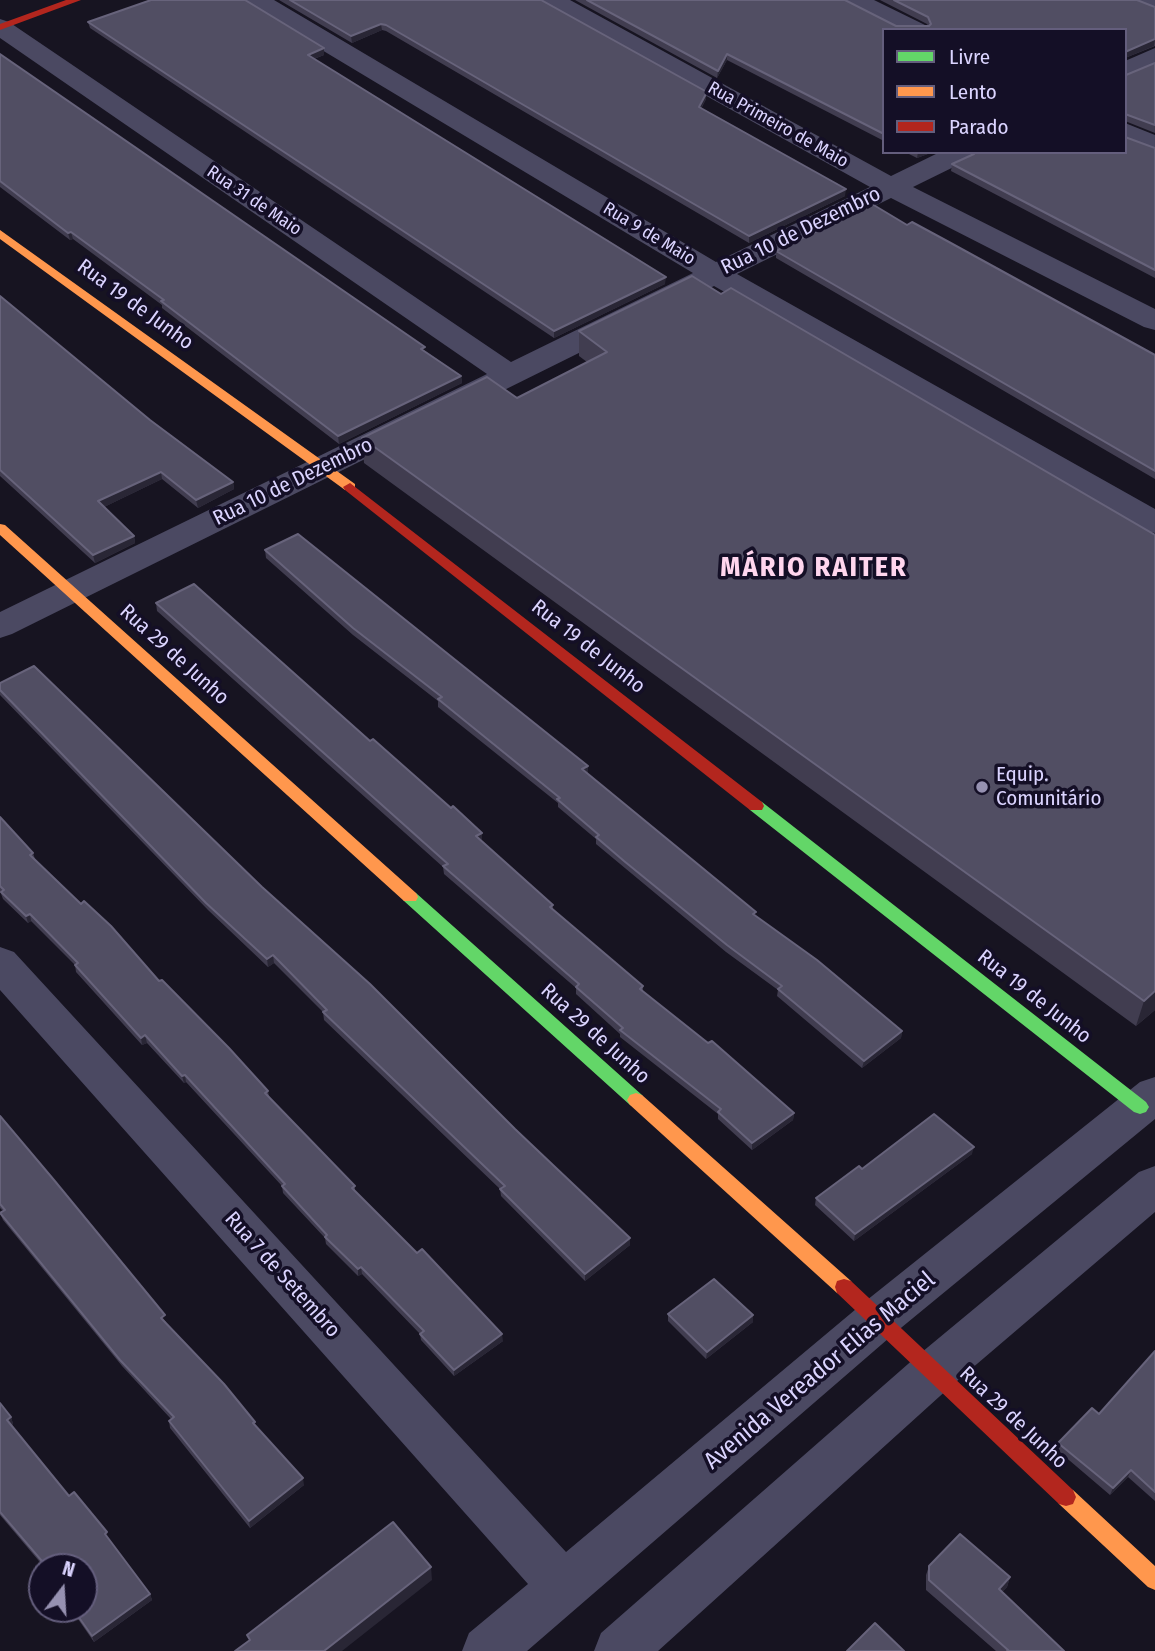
<!DOCTYPE html>
<meta charset="utf-8">
<style>
body{margin:0}
#map{position:relative;width:1155px;height:1651px;overflow:hidden;background:#171421;font-family:"Fira Sans Condensed",sans-serif}
canvas{display:block}
.legend{position:absolute;left:882px;top:28px;width:245px;height:126px;box-sizing:border-box;background:#140f26;border:2px solid #645e7d;margin:0;padding:9px 12px;list-style:none;font-size:21px;color:#dbd4ff}
.legend li{display:flex;align-items:center;gap:14px;height:35px}
.legend b{width:35px;border:2px solid #645e7d}
.north{position:absolute;left:28px;top:1553px;width:70px;height:70px;box-sizing:border-box;background:#140f26;border:2px solid #645e7d;border-radius:50%;rotate:17deg;font-size:19px;font-weight:700;line-height:28px;text-align:center;color:#dbd4ff}
.north::after{content:'';display:block;margin:auto;width:24px;height:32px;background:#9691b1;clip-path:polygon(50% 0,100% 100%,50% 72%,0 100%)}
</style>
<div id="map">
<canvas width="1155" height="1651"></canvas>
<ul class="legend">
<li><b style="height:9px;background:#63d668"></b>Livre</li>
<li><b style="height:9px;background:#ff974d"></b>Lento</li>
<li><b style="height:9px;background:#b3261e"></b>Parado</li>
</ul>
<div class="north">N</div>
</div>
<script>
const ctx = document.querySelector('canvas').getContext('2d');
ctx.lineJoin = 'round';
function paint(path, color) { ctx.fillStyle = color; ctx.fill(path, 'evenodd'); }
function stroke(path, color, width, dash) { ctx.strokeStyle = color; ctx.lineWidth = width; ctx.lineCap = dash ? 'butt' : 'round'; ctx.setLineDash(dash || []); ctx.stroke(path); }
function write(font, color, halo, rows, align = 'center') {
  ctx.font = font + ' "Fira Sans Condensed",sans-serif'; ctx.lineWidth = 7; ctx.setLineDash([]); ctx.textBaseline = 'middle'; ctx.strokeStyle = halo; ctx.fillStyle = color; for (const [text, x, y, turn = 0] of rows) {
    ctx.save(); ctx.translate(x, y); ctx.rotate((+turn || 0) * Math.PI / 180); ctx.textAlign = isNaN(turn) ? turn : align; if (halo) ctx.strokeText(text, 0, 0); ctx.fillText(text, 0, 0); ctx.restore();
  }
}
paint(new Path2D(`
 M244 0H274L716 262 870 187 543 5 540 0H570L891 176 940 152H975L972 158 913 187 1155 309V330L1144 327 891 198 737 274 1155 509V533L1143 530 714 286 12 634 0 638V612L487 374 0 38V19L9 22 511 362 693 273 247 5Z
 M843 0H874L925 25 928 30H896L846 5Z
 M1134 0H1155V11L1137 5Z
 M1155 48V66L1125 79V61Z
 M1125 123 1155 135V154L1125 142Z
 M0 947 14 952 566 1552 862 1304 1140 1082 1155 1077V1119L896 1332 527 1651H462L469 1633 528 1584 0 990Z
 M1155 1166V1212L950 1387 658 1651H594L601 1633 916 1357 1139 1172Z`), '#4b4962');
paint(new Path2D(`
 M756 800 762 802 1146 1102 1149 1107 1146 1112 1140 1114 1134 1112 750 810 748 806Z
 M410 891 416 893 642 1095 645 1100 642 1105 636 1107 630 1105 404 901 402 897 404 893Z`), '#63d668');
paint(new Path2D(`
 M0 230 355 484V490H345L0 239Z
 M0 524 5 525 416 893 418 897 416 901H404L0 535Z
 M636 1093 642 1095 851 1281 853 1287 851 1293 844 1295 837 1293 630 1105 627 1100 630 1095Z
 M1066 1488 1073 1490 1155 1566V1590L1148 1587 1059 1504 1056 1497 1059 1490Z`), '#ff974d');
paint(new Path2D(`
 M66 0H81L0 30V24Z
 M350 483 762 802 764 806 762 810H750L345 490 343 487Z
 M844 1279 851 1281 1073 1490 1076 1497 1073 1504 1066 1506 1059 1504 837 1293 835 1287 837 1281Z`), '#b3261e');
paint(new Path2D(`
 M279 0H541L706 99 701 109 845 196 749 243 386 31 382 30 352 43Z
 M575 0H845L896 26H928L927 24 880 0H1137L1155 7V46L1125 58 1126 75 1155 63V133L1125 121V30H884V141L727 60 717 78Z
 M88 22 324 55 314 59 665 284 554 338 90 28Z
 M0 54 461 376 462 383 339 444 162 308V305L73 239 70 240 0 187Z
 M1155 148V278L951 171 952 164 974 154Z
 M905 152H933L917 158Z
 M907 225 1155 355V479L776 258V251Z
 M721 294 1155 535V1010L1136 1026 364 463 362 438 517 398 587 362 579 356V331Z
 M0 296 150 420 233 482 234 489 198 508 162 479 104 507 134 536 135 543 95 563 0 476Z
 M265 550 588 773 587 774 756 916 902 1031 901 1038 862 1068 777 996 778 990 726 952 596 844V839L558 807V803L438 707V701L353 635 266 558Z
 M156 603 482 840H481L553 905V910L643 986V991L794 1113 793 1120 752 1150 718 1119V1114L620 1037V1034L576 994V988L444 874 443 867 157 611Z
 M0 683 262 887 630 1238V1245L585 1281 501 1196 500 1189 324 1020 323 1012 274 963 268 967 208 910 0 695Z
 M0 817 33 853 35 859 159 981 268 1091 269 1097 355 1186V1192L503 1341 454 1376 421 1340 420 1334 362 1274 358 1276 326 1244 325 1238 283 1193 282 1186 186 1082 184 1083 147 1043 142 1045 76 972 75 965 31 921 28 923 3 899 0 891Z
 M0 1116 166 1322V1323L256 1427 304 1485 250 1528 170 1428 169 1421 171 1419 122 1366 3 1220 0 1213 3 1211 0 1208Z
 M972 1154 854 1241 815 1205 816 1198 862 1169Z
 M668 1314 753 1315V1322L706 1359 668 1321Z
 M1155 1351V1501L1128 1477 1110 1495 1056 1449 1058 1443 1099 1414Z
 M0 1403 11 1417 13 1424 11 1425 69 1496 109 1539 150 1594 152 1600 94 1642 71 1609H84V1567H44L0 1515Z
 M929 1566 1010 1577 1007 1587 1002 1592 1064 1651H996L926 1590V1575Z`), '#413d50');
paint(new Path2D(`
 M381 24 382 30 352 43 351 36Z
 M1155 39 1154 46 1125 58V52Z
 M324 48V55L308 61V55Z
 M727 54V60L717 78 718 71Z
 M707 92 706 99 698 114 699 107Z
 M918 152H933L917 158Z
 M846 189 845 196 749 243V236Z
 M71 232 73 239 70 240 68 233Z
 M666 277 665 284 554 338V331Z
 M461 376 462 383 339 444 338 436Z
 M161 472 162 479 100 509 98 501Z
 M233 482 234 489 198 508 196 500Z
 M134 536 135 543 95 563 93 555Z
 M588 766V773L582 777V769Z
 M482 833V840L477 843 476 836Z
 M30 914 31 921 28 923 26 916Z
 M273 955 274 963 268 967 267 959Z
 M1155 991V1010L1136 1026 1144 1001Z
 M902 1031 901 1038 862 1068 864 1061Z
 M145 1035 147 1043 142 1045 141 1038Z
 M185 1075 186 1082 184 1083 182 1076Z
 M794 1113 793 1120 752 1150V1143Z
 M974 1147 972 1154 854 1241 855 1234Z
 M630 1238V1245L585 1281V1274Z
 M361 1267 362 1274 358 1276V1269Z
 M753 1315V1322L706 1359 707 1352Z
 M502 1334 503 1341 454 1376V1370Z
 M11 1417 13 1424 10 1427 7 1420Z
 M1131 1470 1128 1477 1110 1495 1113 1488Z
 M303 1478 304 1485 250 1528 249 1521Z
 M431 1567 432 1580 342 1651H324Z
 M1010 1577 1007 1587 996 1598 999 1589Z
 M150 1594 152 1600 94 1642 92 1636Z`), '#292635');
const building = new Path2D(`
 M151 0H245L324 48 308 55 666 277 554 331 88 22Z
 M290 0H541L707 92 699 107 846 189 749 236 386 25 381 24 351 36Z
 M587 0H845L896 26H929L931 24 928 17 894 0H1137L1155 7V39L1125 52V30H884V134L727 54 718 71Z
 M0 54 425 347 421 349 461 376 338 436 161 301 164 300 71 232 68 233 0 181Z
 M1125 55 1126 75 1155 63V125L1125 114Z
 M1125 137 1155 148V270L952 164 974 154 975 152H1125Z
 M872 204 907 225 912 222 949 242 1155 355V471L776 251Z
 M692 276 721 294 731 288 1155 535V991L1144 1001 362 438 487 377 517 398 607 352 579 331Z
 M0 296 150 420 233 482 196 500 161 472 98 501 134 536 93 555 0 470Z
 M298 534 588 766 582 769 756 912 753 914 817 960 902 1031 864 1061 778 989 782 986 727 945 624 861 596 837 599 835 557 799 560 798 438 699 442 697 353 628 265 550Z
 M194 584 370 741 373 739 451 808 453 806 482 833 476 836 553 905 550 907 643 986 640 989 708 1043 712 1041 794 1113 752 1143 718 1112 721 1109 620 1030 623 1028 576 987 579 984 443 866 448 864 156 603Z
 M34 666 262 887 370 984 515 1129 630 1238 585 1274 500 1189 505 1186 323 1012 327 1010 273 955 267 959 206 903 0 690V683Z
 M0 817 33 853 30 855 81 904 84 901 111 926 159 981 162 980 229 1048 268 1091 265 1093 355 1186 352 1188 417 1253 422 1249 502 1334 454 1370 420 1334 424 1331 361 1267 358 1269 325 1237 327 1235 282 1186 285 1184 185 1075 182 1076 145 1035 141 1038 75 965 78 963 30 914 26 916 1 892 4 890 0 886Z
 M934 1114 974 1147 855 1234 816 1198 859 1166 862 1169Z
 M0 1116 54 1180 165 1315 161 1318 224 1384 255 1422 253 1423 303 1478 249 1521 169 1421 174 1417 120 1360 0 1213 5 1210 0 1204Z
 M714 1279 753 1315 707 1352 668 1314Z
 M1155 1351V1492L1131 1470 1113 1488 1058 1443 1092 1408 1099 1414Z
 M0 1403 11 1417 7 1420 69 1496 74 1492 107 1532 105 1534 150 1594 92 1636 73 1609H84V1567H47L0 1512Z
 M393 1522 431 1567 324 1651H235L250 1640 247 1635Z
 M960 1534 1010 1577 999 1589 1064 1651H1007L1008 1650 929 1580V1566Z
 M875 1623 904 1651H847Z`);
paint(building, '#514e63');
stroke(building, '#67637b', 2);
for (const [x, y, r, color] of [
 [982,787,7,"#9691b1"]
]) { const dot = new Path2D(); dot.arc(x, y, r, 0, 2 * Math.PI); ctx.fillStyle = color; ctx.fill(dot); stroke(dot, '#140f26', 2.5); }
write('18px', '#dbd4ff', '#140f26', [
 ["Rua Primeiro de Maio",778,125,29],
 ["Rua 31 de Maio",254,201,34],
 ["Rua 9 de Maio",649,234,31]
]);
write('21px', '#dbd4ff', '#140f26', [
 ["Rua 10 de Dezembro",801,231,-26],
 ["Rua 19 de Junho",135,305,36],
 ["Rua 10 de Dezembro",293,482,-26],
 ["Rua 19 de Junho",588,647,38],
 ["Rua 29 de Junho",174,655,42],
 ["Rua 19 de Junho",1034,997,38],
 ["Rua 29 de Junho",595,1034,42],
 ["Rua 7 de Setembro",282,1275,48],
 ["Rua 29 de Junho",1013,1418,43]
]);
write('21px', '#dbd4ff', '#140f26', [
 ["Equip.",996,775],
 ["Comunitário",996,799]
], 'left');
write('24px', '#dbd4ff', '#140f26', [
 ["Avenida Vereador Elias Maciel",820,1371,-40]
]);
ctx.letterSpacing = '2px';
write('bold 28px', '#ffd6ee', '#140f26', [
 ["MÁRIO RAITER",814,568]
]);
ctx.letterSpacing = '0px';
</script>
